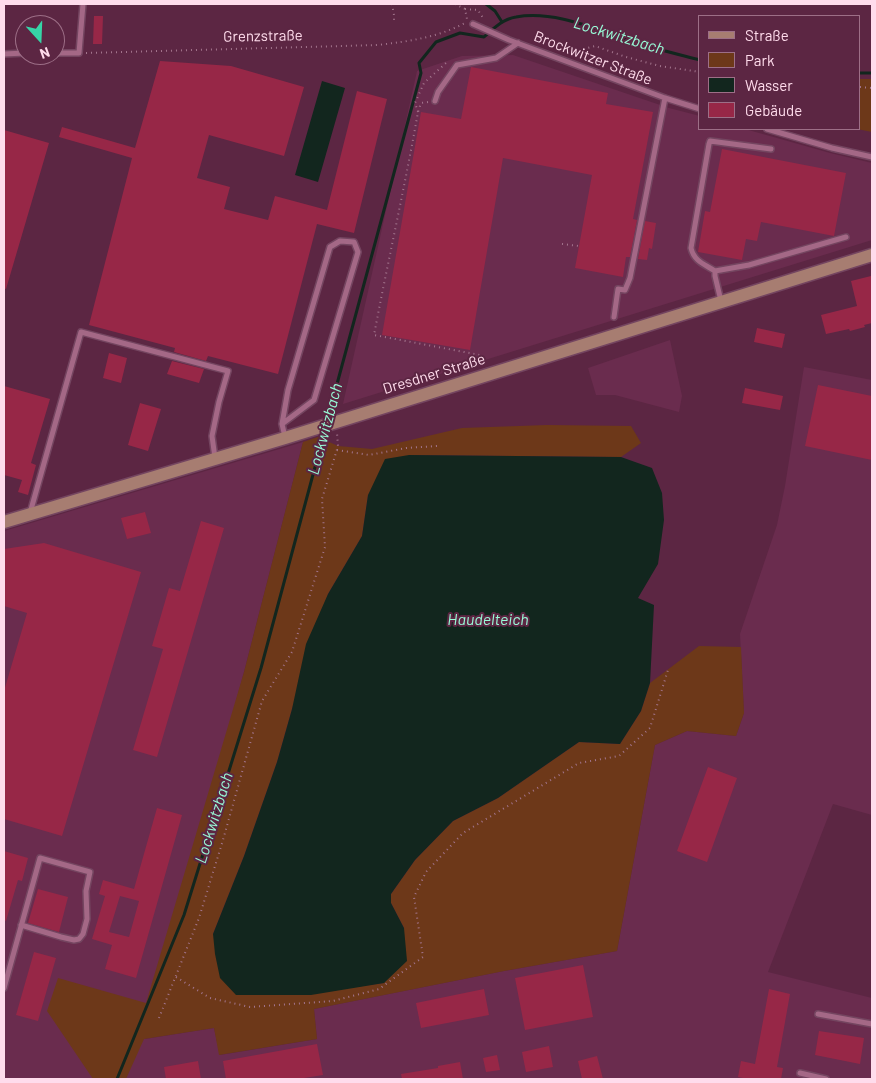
<!DOCTYPE html>
<meta charset="utf-8">
<style>
body{margin:0}
#map{position:relative;width:876px;height:1083px;overflow:hidden;background:#5c2643;font-family:Barlow,sans-serif}
canvas{display:block}
.frame{position:absolute;inset:0;border:5px solid #ffdcec;pointer-events:none}
.legend{position:absolute;left:698px;top:15px;width:162px;height:115px;box-sizing:border-box;background:#5c2643;border:1px solid #9d6f87;margin:0;padding:6px 9px;list-style:none;font-size:15px;color:#ffdcec}
.legend li{display:flex;align-items:center;gap:10px;height:25px}
.legend b{width:25px;border:1px solid #9d6f87}
.north{position:absolute;left:15px;top:15px;width:50px;height:50px;box-sizing:border-box;background:#5c2643;border:1px solid #9d6f87;border-radius:50%;rotate:160deg;font-size:14px;font-weight:700;line-height:20px;text-align:center;color:#ffdcec}
.north::after{content:'';display:block;margin:auto;width:18px;height:22px;background:#36d4a7;clip-path:polygon(50% 0,100% 100%,50% 72%,0 100%)}
</style>
<div id="map">
<canvas width="876" height="1083"></canvas>
<div class="frame"></div>
<ul class="legend">
<li><b style="height:6px;background:#a77d71"></b>Straße</li>
<li><b style="height:14px;background:#6d3819"></b>Park</li>
<li><b style="height:14px;background:#12261e"></b>Wasser</li>
<li><b style="height:14px;background:#972747"></b>Gebäude</li>
</ul>
<div class="north">N</div>
</div>
<script>
const ctx = document.querySelector('canvas').getContext('2d');
ctx.lineJoin = 'round';
function paint(path, color) { ctx.fillStyle = color; ctx.fill(path, 'evenodd'); }
function stroke(path, color, width, dash) { ctx.strokeStyle = color; ctx.lineWidth = width; ctx.lineCap = dash ? 'butt' : 'round'; ctx.setLineDash(dash || []); ctx.stroke(path); }
function write(font, color, halo, rows, align = 'center') {
  ctx.font = font + ' Barlow,sans-serif'; ctx.lineWidth = 4; ctx.setLineDash([]); ctx.textBaseline = 'middle'; ctx.strokeStyle = halo; ctx.fillStyle = color; for (const [text, x, y, turn = 0] of rows) {
    ctx.save(); ctx.translate(x, y); ctx.rotate((+turn || 0) * Math.PI / 180); ctx.textAlign = isNaN(turn) ? turn : align; if (halo) ctx.strokeText(text, 0, 0); ctx.fillText(text, 0, 0); ctx.restore();
  }
}
paint(new Path2D(`
 M513 55 669 108 700 116V129H745L830 153 872 163V240L343 404 417 71 462 56Z
 M670 340 682 396 679 412 615 395H596L588 368Z
 M804 367 872 380V815L833 804 768 972 872 998V1079H4V531L303 442 244 672 145 1039 214 1028 220 1055 317 1039 314 1009 504 971 617 951 655 745 687 731 736 736 744 713 740 634 777 525 785 486Z`), '#6a2c4e');
paint(new Path2D(`
 M860 79H872V132L857 129H860Z
 M547 425 631 426 641 443 621 457 409 455 368 495 362 536 328 594 292 709 277 762 244 856 213 934 348 988 384 983 404 928 391 903V894L415 860 453 821 498 798 579 742 620 744 641 711 650 683 699 646 741 647 744 713 736 736 687 731 655 745 617 951 504 971 314 1009 317 1039 219 1055 214 1028 144 1039 126 1079H93L47 1011 58 978 146 1003 244 672 303 442 318 437 338 446 372 449 462 428Z`), '#6d3819');
paint(new Path2D(`
 M322 81 345 88 318 182 295 175Z
 M409 455 621 457 652 468 662 493 664 520 658 564 638 598 654 605 650 683 641 711 620 744 579 742 498 798 453 821 415 860 391 894V903L404 928 407 961 384 983 311 995H236L220 978 215 954 213 934 244 856 277 762 292 709 306 644 328 594 362 536 368 495 385 459Z`), '#12261e');
stroke(new Path2D(`
 M486 4 495 11 502 22
 M860 73H872
 M327 421 421 73 419 63 436 42 460 33 484 37C494 28 503 19 516 17 555 10 597 30 632 41 655 49 677 54 700 60
 M117 1079 184 915 261 668 325 430`), '#12261e', 3);
paint(new Path2D(`
 M94 16H103L102 44H93Z
 M160 61 231 66 304 87 284 156 209 135 197 178 230 187 224 209 268 220 275 196 327 210 357 91 387 99 354 233 317 224 278 374 208 356 206 361 174 352 175 348 89 325 132 158 59 137 62 127 135 148Z
 M471 67 608 93 606 104 653 112 633 219 637 220 630 257H626L623 277 575 268 592 175 503 158 470 350 382 335 421 112 461 119Z
 M4 130 49 143 6 289 4 288Z
 M722 149 846 173 834 236 761 222 757 241 746 239 742 260 698 252 705 211 710 212Z
 M645 221 656 223 652 249 649 248 647 260 638 259Z
 M871 276 872 281V323L864 325 865 327 850 331 849 329 826 334 821 315 857 306 851 281Z
 M757 328 785 334 782 348 754 342Z
 M109 353 127 358 121 383 103 378Z
 M172 361 204 369 199 383 167 374Z
 M818 385 872 396V460L805 446Z
 M4 386 50 399 31 463 36 465 28 495 18 492 22 480 4 475Z
 M745 388 783 396 780 410 742 403Z
 M140 403 161 409 148 451 128 445Z
 M145 512 151 533 127 539 121 518Z
 M201 521 224 528 157 757 133 750 163 649 152 646 169 588 180 591Z
 M44 543 141 572 62 836 4 819V691L27 613 4 606V549Z
 M708 767 737 778 707 862 677 851Z
 M157 808 182 815 136 978 105 969 112 945 92 939 105 896 99 894 103 880 134 889ZM120 896 139 901 129 937 109 932Z
 M4 851 28 858 22 881 18 880 6 921 4 920Z
 M38 889 68 897 59 932 28 923Z
 M34 952 56 958 38 1021 16 1015Z
 M583 965 593 1017 525 1030 515 978Z
 M484 989 489 1015 421 1028 416 1003Z
 M769 989 790 994 777 1067 783 1068 781 1079H748L738 1077 741 1061 755 1064Z
 M819 1031 864 1038 860 1064 815 1055Z
 M317 1044 323 1075 298 1079H226L223 1061Z
 M549 1046 553 1067 526 1072 522 1052Z
 M497 1055 500 1070 486 1072 483 1058Z
 M597 1056 603 1079H582L578 1061Z
 M198 1061 201 1079H166L164 1067Z
 M460 1062 463 1079H402L401 1074 438 1068V1066Z`), '#972747');
const service = new Path2D(`
 M473 24 509 40 665 98 700 109
 M55 53H79L83 4
 M4 54 25 53
 M435 101 438 92 457 65 496 58 518 43
 M767 129 832 148 872 157
 M715 271 749 265 846 237
 M721 301 715 276V271C704 264 694 261 691 248L709 144 710 141 771 149
 M614 317 618 289 625 290 630 278 665 98
 M282 424 314 400 358 252 354 242 340 241 330 247 288 390 282 424 285 437
 M30 513 81 332 228 371 219 402 212 436 215 458
 M4 988 40 858 90 872 86 891 87 919 83 934 79 939 74 940 61 937 21 925
 M818 1014 872 1024
 M800 1073 826 1079`);
const secondary = new Path2D(`
 M4 522 285 438 872 255`);
stroke(service, '#744560', 8);
stroke(secondary, '#744560', 15);
stroke(new Path2D(`
 M392 4 394 15V23
 M455 4 465 9 467 19
 M465 9 478 10 483 18
 M86 53 378 45C410 41 436 38 465 23
 M569 53 595 46 626 57 660 66 700 72
 M860 87 872 88
 M428 102 421 103 418 112C405 186 388 261 374 335L480 355
 M418 112 415 103 424 83 446 63 448 64
 M562 244 579 246
 M337 450 369 455 406 448 437 446
 M176 977 210 998 250 1007 333 1001 379 989 423 957 414 897 426 872 463 833 526 795 579 763 619 756 650 728 668 670
 M159 1018 199 918 223 840 262 701 292 652 325 547 322 499 338 446 337 433`), '#a3758d', 2, [1, 4]);
stroke(service, '#a46886', 5);
stroke(secondary, '#a77d71', 12);
write('15px', '#ffdcec', '#5c2643', [
 ["Grenzstraße",263,36,-1],
 ["Brockwitzer Straße",593,58,21],
 ["Dresdner Straße",434,374,-17]
]);
write('italic 16px', '#98fbd7', '#5c2643', [
 ["Lockwitzbach",619,36,17],
 ["Lockwitzbach",325,429,-75],
 ["Haudelteich",488,620],
 ["Lockwitzbach",214,818,-73]
]);
</script>
